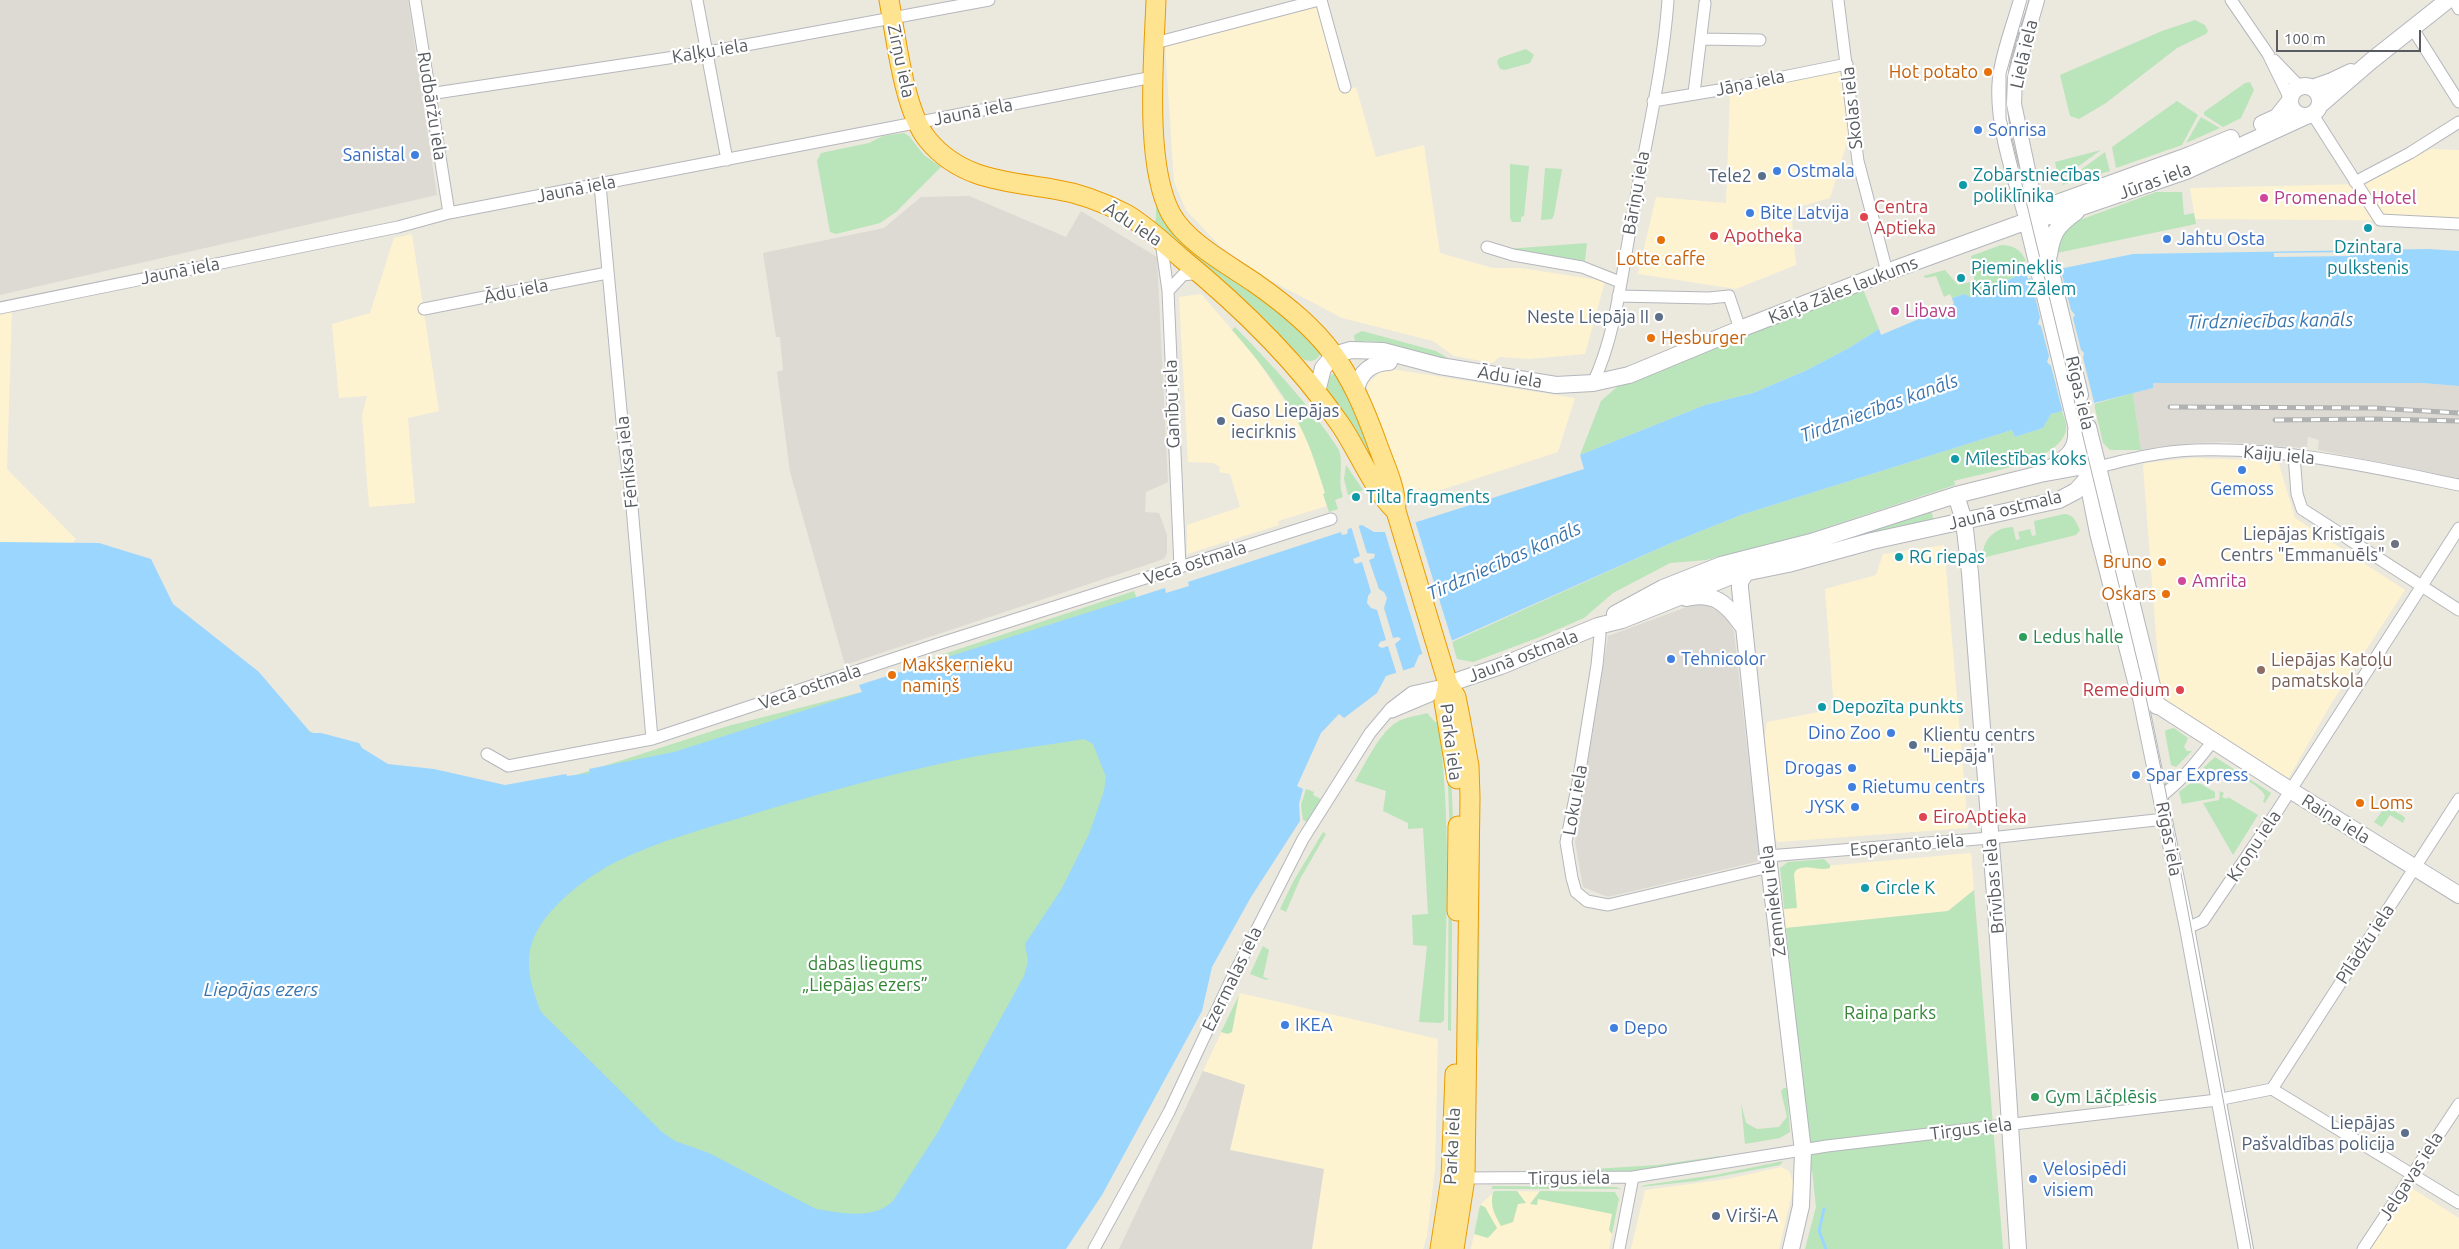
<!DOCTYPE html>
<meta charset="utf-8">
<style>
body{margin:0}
#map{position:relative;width:2459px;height:1249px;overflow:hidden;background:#ebe8de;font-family:Ubuntu,sans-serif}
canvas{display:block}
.scale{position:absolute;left:2276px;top:30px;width:145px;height:22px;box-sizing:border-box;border:2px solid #585c60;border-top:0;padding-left:6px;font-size:15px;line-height:18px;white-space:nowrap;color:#585c60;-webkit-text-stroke:4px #fff;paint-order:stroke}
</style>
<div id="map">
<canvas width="2459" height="1249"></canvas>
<div class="scale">100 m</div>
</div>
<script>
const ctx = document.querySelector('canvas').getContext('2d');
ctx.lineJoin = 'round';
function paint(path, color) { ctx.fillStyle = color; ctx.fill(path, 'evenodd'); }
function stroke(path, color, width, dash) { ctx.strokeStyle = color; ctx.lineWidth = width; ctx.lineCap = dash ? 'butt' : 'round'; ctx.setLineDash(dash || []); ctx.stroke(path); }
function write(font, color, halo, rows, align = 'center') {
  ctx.font = font + ' Ubuntu,sans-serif'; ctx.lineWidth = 4.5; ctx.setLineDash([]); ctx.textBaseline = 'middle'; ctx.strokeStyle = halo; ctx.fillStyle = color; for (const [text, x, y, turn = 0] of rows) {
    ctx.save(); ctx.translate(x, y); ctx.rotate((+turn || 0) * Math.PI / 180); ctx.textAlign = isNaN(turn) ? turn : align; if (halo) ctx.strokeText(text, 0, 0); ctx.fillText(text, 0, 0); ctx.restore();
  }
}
paint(new Path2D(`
 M1316 4 1340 91 1356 87 1376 157 1424 145 1440 253 1493 268H1521L1605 281 1585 354 1529 359 1499 357 1493 363 1454 356 1433 341 1342 318 1266 278 1219 245 1186 210 1174 182 1165 44Z
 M1845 69 1850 133 1830 198 1791 209 1796 265 1736 289 1638 274 1656 197 1726 203 1730 92Z
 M2431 149 2459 150V221L2195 219 2190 188 2361 184Z
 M412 234 439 411 408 418 415 503 369 507 362 415 367 396 339 398 332 324 370 313 394 238Z
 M1201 294 1254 355 1297 420 1309 445 1325 493 1323 494 1327 506 1278 521 1279 525 1187 554V525L1240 507 1230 474 1219 472 1220 467 1213 463 1188 462 1179 297Z
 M12 309 7 469 76 539 69 547 0 542V312Z
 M1385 368 1575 398 1558 452 1404 502 1366 385Z
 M2193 458 2278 461 2295 518 2405 590 2331 704 2288 779 2161 700 2143 466 2145 463Z
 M1944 545 1968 828 1778 842 1775 838 1764 742 1767 722 1834 709 1825 589 1876 575 1883 554Z
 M1971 853 1974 890 1948 911 1786 928 1780 870Z
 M1240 993 1438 1039 1435 1169 1427 1236 1423 1249H1312L1323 1169 1230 1150 1245 1085 1203 1071Z
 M1781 1167 1789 1171 1794 1185 1779 1249H1631L1645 1190 1727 1179Z
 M2413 1189 2459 1218V1249H2370L2409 1191Z
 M1495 1191 1615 1192 1619 1199 1609 1249H1471L1480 1205Z`), '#fef3d1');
paint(new Path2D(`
 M0 0H408L437 195 0 295Z
 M969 196 1066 237 1081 211 1157 257 1168 482 1146 492 1145 512 1159 513 1167 535V553L1164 559 845 665 790 472 777 372 783 370 780 337H776L763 253 884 228 921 197Z
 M2153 383H2421L2459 386V478L2318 450 2319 440 2308 437 2307 447 2304 448 2225 442 2194 443 2141 450 2133 393 2153 388Z
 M1695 604 1705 605 1718 611 1728 619 1734 632 1760 861 1608 897 1583 887 1575 842 1608 636Z
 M1203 1071 1245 1085 1230 1150 1324 1169 1312 1249H1119Z`), '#dcdad3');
paint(new Path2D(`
 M2195 20 2205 25 2208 31 2206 34 2177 48 2106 103 2079 119 2070 116 2060 75 2162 31Z
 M1526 49 1534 55 1530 63 1505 70 1500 69 1497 62 1499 58Z
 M2250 82 2254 90 2241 118 2223 127 2204 115V112L2245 83Z
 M2177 101 2198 115 2182 145 2116 168 2112 147Z
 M2201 117 2220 128 2186 143Z
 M904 133 909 136 924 155 941 167 896 212 880 223 836 234 830 232 817 161 821 153 869 143 883 136Z
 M2101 150 2059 180 2055 162Z
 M2105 152 2110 171 2062 185 2063 183Z
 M1510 164 1529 166 1524 216 1521 217V222H1512L1510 218Z
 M1545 168 1562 169 1554 215 1552 219 1541 220Z
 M1156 188 1162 211 1313 338 1321 353C1316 361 1313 362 1304 360L1241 298 1152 225 1156 219Z
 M2156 192H2182L2184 215 2194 213 2196 224 2057 253 2064 232 2077 221Z
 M1587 243 1585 261 1507 249Z
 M2001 245C2014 245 2021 250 2026 261L2012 265 1974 266 1971 256Z
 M2027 266 2029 271 2005 281 2004 279 1983 292 1967 298 1965 294 1952 298 1950 294 1944 297 1936 276 1926 278 1923 276 1945 270 1958 285 1974 281V272L1977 270 2014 269Z
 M1863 289 1879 329 1849 348 1805 371 1753 393 1705 405 1580 455 1601 401 1618 386Z
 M1235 327C1273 366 1309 404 1339 450 1344 465 1337 481 1343 497L1335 500 1338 509 1329 512 1323 494 1325 493C1320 477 1315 461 1309 446 1292 403 1262 364 1232 330Z
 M1362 331 1436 351 1451 360C1420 355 1387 337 1355 342L1354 335Z
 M1338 373 1342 374 1387 491 1324 390V382L1331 375Z
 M2133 393 2141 450H2110L2103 443 2094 404Z
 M2062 411C2064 417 2067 424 2066 430 2060 462 1982 473 1954 481L1955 485 1807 534 1706 560 1670 563 1613 593 1584 618 1540 637 1473 662 1457 659 1452 642 1671 543 1741 515 2012 430 2015 437 2043 428 2051 414Z
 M1346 465 1363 490 1348 495 1344 479Z
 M1931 509 1934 522 1845 539Z
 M2064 514C2074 514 2076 522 2080 530L2076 535 1986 557 1983 555C1983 538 1997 527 2013 527L2016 540 2020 539 2018 532 2030 529 2032 536 2036 535 2034 521Z
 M1134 591 1229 846 1030 1249H0L307 730 480 806 728 726 862 692 930 663 929 659Z
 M1427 713 1435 722H1438C1452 821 1446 921 1444 1020L1441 1023 1419 1022 1427 946 1413 945 1412 915 1428 914 1423 828 1408 829V823L1383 811 1386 791 1355 781C1365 764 1380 732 1397 722 1405 717 1418 716 1427 713Z
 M1467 719H1470L1480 792 1479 1048 1475 1029Z
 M2174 728 2188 738 2184 747 2187 751H2192L2176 767 2171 765 2165 732 2166 730Z
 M2215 757 2271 793 2265 803 2263 802 2265 796C2261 786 2242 778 2231 772L2217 777 2203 768Z
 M1447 763 1451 772 1453 819 1451 1031 1448 1030 1449 812Z
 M2194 780 2215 792V798L2182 804 2179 792Z
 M1306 789 1314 792 1313 795 1321 799 1307 822 1303 820 1301 805Z
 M2220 791 2224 793 2222 797 2227 799 2228 797 2258 815 2233 855 2203 803 2219 800Z
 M2386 806 2403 816 2405 818 2403 823 2390 815 2382 827 2374 822Z
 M1323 832 1326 834 1300 879 1286 912 1280 909 1293 882Z
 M1824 859 1830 865V868C1818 872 1808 863 1796 870L1794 874 1797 908 1784 909 1780 868 1788 862Z
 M1974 890 2003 1249H1805L1816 1207 1812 1170 1810 1177 1811 1162 1786 928 1948 911Z
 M1263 946 1269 950 1263 977 1269 979 1266 980 1250 974Z
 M1239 995 1232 1032 1228 1034 1221 1032Z
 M1784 1088H1787L1790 1132 1780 1138 1745 1144 1741 1103 1746 1123 1757 1129 1779 1127 1787 1117 1781 1091Z
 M1720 1156 1718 1158C1696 1162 1609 1179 1593 1169L1657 1165Z
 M1783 1161 1780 1165 1696 1181 1640 1187 1645 1185 1715 1175Z
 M1492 1186 1616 1187 1621 1189H1492Z
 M1495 1191H1517L1526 1203 1518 1204 1513 1222 1501 1226C1494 1213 1490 1207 1493 1192Z
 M1540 1191 1615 1192 1619 1199 1612 1234 1609 1230 1612 1214 1538 1199 1537 1205 1530 1204Z
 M1480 1205 1485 1207 1497 1228 1488 1238 1474 1234Z`), '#bae4ba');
paint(new Path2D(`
 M2428 249 2459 251V386L2421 383H2153V388L2051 414 2043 428 2015 437 2012 430 1741 515 1671 543 1422 654 1419 655 1414 667 1386 676 1377 693 1344 718 1339 714 1321 733 1297 786 1303 789 1299 804 1300 821 1251 897 1212 967 1202 1011 1102 1195 1066 1249H0V542L99 543 151 559 173 604 259 672 311 733H321L359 743 362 748 388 764 434 769 505 785 566 774 567 776 590 773 589 769 674 752 862 692 859 685 1165 588 1166 593 1189 586 1188 582 1341 532 1342 535 1347 534 1348 529 1362 525 1374 532H1385L1584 469 1580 455 1705 405 1753 393 1805 371 1849 348 1879 329 1881 335 1954 304 1952 298 1965 294 1969 297 1983 292 2005 279 2006 281 2025 272 2028 279 2064 268 2133 254ZM1084 739 1093 744 1106 777 1104 791 1089 834 1061 890 1025 944 1028 961 1024 976 938 1132 893 1201C874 1220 841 1213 816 1209L709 1153 675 1141 662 1132 541 1012C533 992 525 967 531 946 540 911 587 876 618 861 661 840 707 828 753 814 814 795 876 778 939 764 986 753 1035 747 1084 739Z`), '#9bd6ff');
paint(new Path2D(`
 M2350 252V256L2274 257V253Z
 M2060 267 2071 310 2075 315 2073 318 2081 350 2084 353 2083 358 2095 406 2063 413 2051 366 2047 362 2049 356 2041 326 2038 324 2040 317 2030 276Z
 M1415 521 1453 644 1423 656 1384 529Z
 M1358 524 1367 553 1375 554 1374 558 1369 560 1379 589 1384 592 1387 598 1384 608 1393 638 1398 637 1401 639 1395 644 1404 673 1397 675 1388 646 1382 648 1378 646 1380 642 1386 640 1377 610 1371 608 1367 603 1368 596 1371 592 1362 562 1355 564 1353 559 1360 556 1351 526Z`), '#ebe8de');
stroke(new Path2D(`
 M1824 1209 1819 1231 1826 1249`), '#9bd6ff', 3);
const minor = new Path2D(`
 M415 0 449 213
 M697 0 727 160
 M1321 0 1345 87
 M1838 0 1858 161 1887 272
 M2231 0 2268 54 2290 99
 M2454 0 2459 9
 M2413 29 2459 102
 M1701 39 1760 40
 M1155 43 1319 0
 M2274 60 2300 87
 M1694 93 1705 3
 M429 94 708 52 989 0
 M1653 101 1719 90 1847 64
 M2313 115 2380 220 2459 224
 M2355 182 2410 153 2459 122
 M600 185 623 432 631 495 652 739
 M1161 241 1168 291 1180 567
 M1487 247 1513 255 1582 267 1620 282
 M1168 291 1183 275 1200 273
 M1618 296 1709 298 1729 296 1740 329
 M0 308 398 227 449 213 1153 77
 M424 309 607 273
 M1593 383C1617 332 1622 270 1633 214 1645 143 1663 72 1668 0
 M2294 455 2297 494 2302 509 2459 610
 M2098 467C2130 459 2162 451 2195 450 2285 447 2372 467 2459 485
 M1598 626 1600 635 1597 665 1578 783 1566 842 1572 878 1576 892 1587 901 1608 905 1769 867
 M1392 712 1430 696 1438 687
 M487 754 508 766 652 739 938 644 1331 519
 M2160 797C2182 781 2197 761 2214 740
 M1768 856 1990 838 2165 819
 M2187 928 2203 921 2274 816 2459 528
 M2272 1089 2459 799
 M1459 1178 1633 1177 1827 1146 2217 1100 2272 1089 2459 1203
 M1094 1249 1169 1112 1230 982 1303 839 1370 733 1391 708 1412 692 1448 684
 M1619 1249 1633 1177
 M2363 1249 2459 1104`);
const tertiary = new Path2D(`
 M2021 0C2014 25 2003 52 2000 78 1995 123 2015 178 2027 221
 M2037 0 2015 77 2014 104 2038 217
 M2139 693 2187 928 2246 1249`);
const secondary = new Path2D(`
 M2290 101a15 15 0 1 1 30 0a15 15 0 1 1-30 0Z
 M2312 88 2332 81 2351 72
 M2320 105 2371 61 2448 0
 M2262 124 2277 117 2289 102
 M2039 216 2057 203 2190 155 2231 138
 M2038 217 2080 395
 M2027 221 2081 446 2098 533 2139 693 2290 790 2459 895
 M2049 255C2052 232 2058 225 2076 212
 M1356 389C1361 371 1371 363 1389 362
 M1317 392 1323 368 1334 355 1351 350 1383 351 1440 366 1556 385 1593 383 1629 375 1740 329 1887 272 2030 220 2061 214 2186 171 2304 117
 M2088 427 2157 706
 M2049 469C2064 460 2078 451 2076 431
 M1956 495 1964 521 1970 573 1996 908 2018 1249
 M1756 556 1740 582V588L1768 856 1803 1151 1801 1206 1791 1249
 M1686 598C1714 591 1727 604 1742 625
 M1615 614 1663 588 1721 565 1811 542 1956 495 2040 474 2084 466 2093 467
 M1448 684 1501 666 1598 626 1622 620 1734 575 1788 564 1872 541 2059 500 2076 491 2098 467`);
const trunk = new Path2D(`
 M889 0C896 37 904 112 928 140 961 180 1006 181 1053 189 1079 193 1103 202 1126 214 1146 226 1163 242 1180 257 1240 306 1296 360 1340 424 1358 450 1374 491 1396 511
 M1156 0C1154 57 1144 164 1171 214 1187 243 1229 265 1255 283 1326 333 1349 365 1378 446 1386 468 1396 488 1396 511L1448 684 1456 697 1460 717 1469 766 1470 797 1465 1178 1454 1249
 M1448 684 1444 702 1457 779
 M1457 911 1458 826
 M1440 1249 1451 1178 1455 1074`);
stroke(minor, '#b5b7bc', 13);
stroke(tertiary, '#b5b7bc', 16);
stroke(secondary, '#b3b6bc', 18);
stroke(trunk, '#ea9b00', 21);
stroke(minor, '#fff', 11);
stroke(tertiary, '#fff', 14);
stroke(secondary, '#fff', 16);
stroke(trunk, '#fee491', 19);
stroke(new Path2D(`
 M2027 0 2006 74V118L2146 697 2166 793 2251 1249`), '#b0b1b1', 1);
const rail = new Path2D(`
 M2170 407 2375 408 2459 413
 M2275 420 2375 419 2459 421`);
stroke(rail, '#b0b1b1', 5);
stroke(rail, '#fff', 3, [9]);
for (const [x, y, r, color] of [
 [1988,72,5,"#e8710a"],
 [1978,130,5,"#3f7fe0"],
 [415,155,5,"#3f7fe0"],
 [1777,171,5,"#3f7fe0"],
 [1762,176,5,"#5c6f8a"],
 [1963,185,5,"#0f9aa8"],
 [2264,198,5,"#d1479c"],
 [1750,213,5,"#3f7fe0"],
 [1864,217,5,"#e0444e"],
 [2368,228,5,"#0f9aa8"],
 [1714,236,5,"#e0444e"],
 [2167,239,5,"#3f7fe0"],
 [1661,240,5,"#e8710a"],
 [1961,278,5,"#0f9aa8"],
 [1895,311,5,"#d1479c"],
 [1659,317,5,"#5c6f8a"],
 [1651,338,5,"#e8710a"],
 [1221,421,5,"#5c6f8a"],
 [1955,459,5,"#0f9aa8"],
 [2242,470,5,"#3f7fe0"],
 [1356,497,5,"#0f9aa8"],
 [2395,544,5,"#6b7280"],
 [1899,557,5,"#0f9aa8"],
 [2162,562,5,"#e8710a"],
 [2182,581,5,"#d1479c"],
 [2166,594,5,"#e8710a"],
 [2023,637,5,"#2e9e5b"],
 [1671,659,5,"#3f7fe0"],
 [2261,670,5,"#8d6e63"],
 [892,675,5,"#e8710a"],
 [2180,690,5,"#e0444e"],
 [1822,707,5,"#0f9aa8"],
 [1891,733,5,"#3f7fe0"],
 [1913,745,5,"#5c6f8a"],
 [1852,768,5,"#3f7fe0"],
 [2136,775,5,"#3f7fe0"],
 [1852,787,5,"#3f7fe0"],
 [2360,803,5,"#e8710a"],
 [1855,807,5,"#3f7fe0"],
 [1923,817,5,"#e0444e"],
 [1865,888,5,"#0f9aa8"],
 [1285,1025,5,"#3f7fe0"],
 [1614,1028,5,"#3f7fe0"],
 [2035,1097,5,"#2e9e5b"],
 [2405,1133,5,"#5c6f8a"],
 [2033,1179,5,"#3f7fe0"],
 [1716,1216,5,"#5c6f8a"]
]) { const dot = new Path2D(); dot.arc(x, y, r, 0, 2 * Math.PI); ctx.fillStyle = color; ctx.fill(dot); stroke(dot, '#fff', 2); }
write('18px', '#585c60', '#fff', [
 ["Kaļķu iela",710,51,-9],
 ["Lielā iela",2024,54,-77],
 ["Zirņu iela",901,61,78],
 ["Jāņa iela",1750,83,-12],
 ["Rudbāržu iela",432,106,81],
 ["Skolas iela",1852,108,-96],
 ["Jaunā iela",973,112,-11],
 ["Jūras iela",2155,181,-20],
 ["Jaunā iela",576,189,-11],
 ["Bāriņu iela",1636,193,-80],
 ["Ādu iela",1133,224,33],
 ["Jaunā iela",180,271,-11],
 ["Kārļa Zāles laukums",1843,290,-21],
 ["Ādu iela",516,291,-11],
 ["Ādu iela",1510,377,9],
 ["Rīgas iela",2080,393,77],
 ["Ganību iela",1172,404,-92],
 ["Kaiju iela",2279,455,5],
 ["Fēniksa iela",627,462,-96],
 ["Jaunā ostmala",2005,510,-14],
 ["Vecā ostmala",1195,563,-18],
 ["Jaunā ostmala",1523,656,-21],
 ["Vecā ostmala",810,687,-19],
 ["Parka iela",1451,742,83],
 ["Loku iela",1575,800,-80],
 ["Raiņa iela",2336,819,32],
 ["Rīgas iela",2169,839,79],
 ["Esperanto iela",1907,845,-5],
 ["Kroņu iela",2254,846,-56],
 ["Brīvības iela",1994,886,-95],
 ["Zemnieku iela",1773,901,-97],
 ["Pīlādžu iela",2365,944,-57],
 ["Ezermalas iela",1232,979,-64],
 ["Tirgus iela",1971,1129,-7],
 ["Parka iela",1452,1146,-87],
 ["Jelgavas iela",2411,1176,-57],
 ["Tirgus iela",1569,1178,-1]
]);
write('18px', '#c56008', '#fff', [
 ["Hot potato",1978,72],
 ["Lotte caffe",1661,259,"center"],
 ["Hesburger",1661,338,"left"],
 ["Bruno",2152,562],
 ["Oskars",2156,594],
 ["Makšķernieku",902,665,"left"],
 ["namiņš",902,686,"left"],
 ["Loms",2370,803,"left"]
], 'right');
write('18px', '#366cbe', '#fff', [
 ["Sonrisa",1988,130],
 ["Sanistal",405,155,"right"],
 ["Ostmala",1787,171],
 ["Bite Latvija",1760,213],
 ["Jahtu Osta",2177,239],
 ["Gemoss",2242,489,"center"],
 ["Tehnicolor",1681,659],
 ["Dino Zoo",1881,733,"right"],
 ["Drogas",1842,768,"right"],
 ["Spar Express",2146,775],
 ["Rietumu centrs",1862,787],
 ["JYSK",1845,807,"right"],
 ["IKEA",1295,1025],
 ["Depo",1624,1028],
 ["Velosipēdi",2043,1169],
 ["visiem",2043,1190]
], 'left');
write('18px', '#0d838f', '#fff', [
 ["Zobārstniecības",1973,175],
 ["poliklīnika",1973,196],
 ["Dzintara",2368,247,"center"],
 ["pulkstenis",2368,268,"center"],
 ["Piemineklis",1971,268],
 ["Kārlim Zālem",1971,289],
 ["Mīlestības koks",1965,459],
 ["Tilta fragments",1366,497],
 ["RG riepas",1909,557],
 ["Depozīta punkts",1832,707],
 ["Circle K",1875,888]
], 'left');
write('18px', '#4e5e75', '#fff', [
 ["Tele2",1752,176],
 ["Neste Liepāja II",1649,317],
 ["Gaso Liepājas",1231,411,"left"],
 ["iecirknis",1231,432,"left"],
 ["Klientu centrs",1923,735,"left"],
 ["\"Liepāja\"",1923,756,"left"],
 ["Liepājas",2395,1123],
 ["Pašvaldības policija",2395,1144],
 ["Virši-A",1726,1216,"left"]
], 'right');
write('18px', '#b23c85', '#fff', [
 ["Promenade Hotel",2274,198],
 ["Libava",1905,311],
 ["Amrita",2192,581]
], 'left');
write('18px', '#be3a42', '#fff', [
 ["Centra",1874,207],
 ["Aptieka",1874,228],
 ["Apotheka",1724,236],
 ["Remedium",2170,690,"right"],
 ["EiroAptieka",1933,817]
], 'left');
write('18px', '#5b616d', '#fff', [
 ["Liepājas Kristīgais",2385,534],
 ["Centrs \"Emmanuēls\"",2385,555]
], 'right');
write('18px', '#27864d', '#fff', [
 ["Ledus halle",2033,637],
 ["Gym Lāčplēsis",2045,1097]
], 'left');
write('18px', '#785e54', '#fff', [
 ["Liepājas Katoļu",2271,660],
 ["pamatskola",2271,681]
], 'left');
write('18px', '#338435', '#fff', [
 ["dabas liegums",865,964],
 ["„Liepājas ezers”",865,985],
 ["Raiņa parks",1890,1013]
]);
write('italic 19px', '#3976b1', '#fff', [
 ["Tirdzniecības kanāls",2270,321,-1],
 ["Tirdzniecības kanāls",1879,408,-20],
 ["Tirdzniecības kanāls",1504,561,-24],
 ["Liepājas ezers",261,990]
]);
</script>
